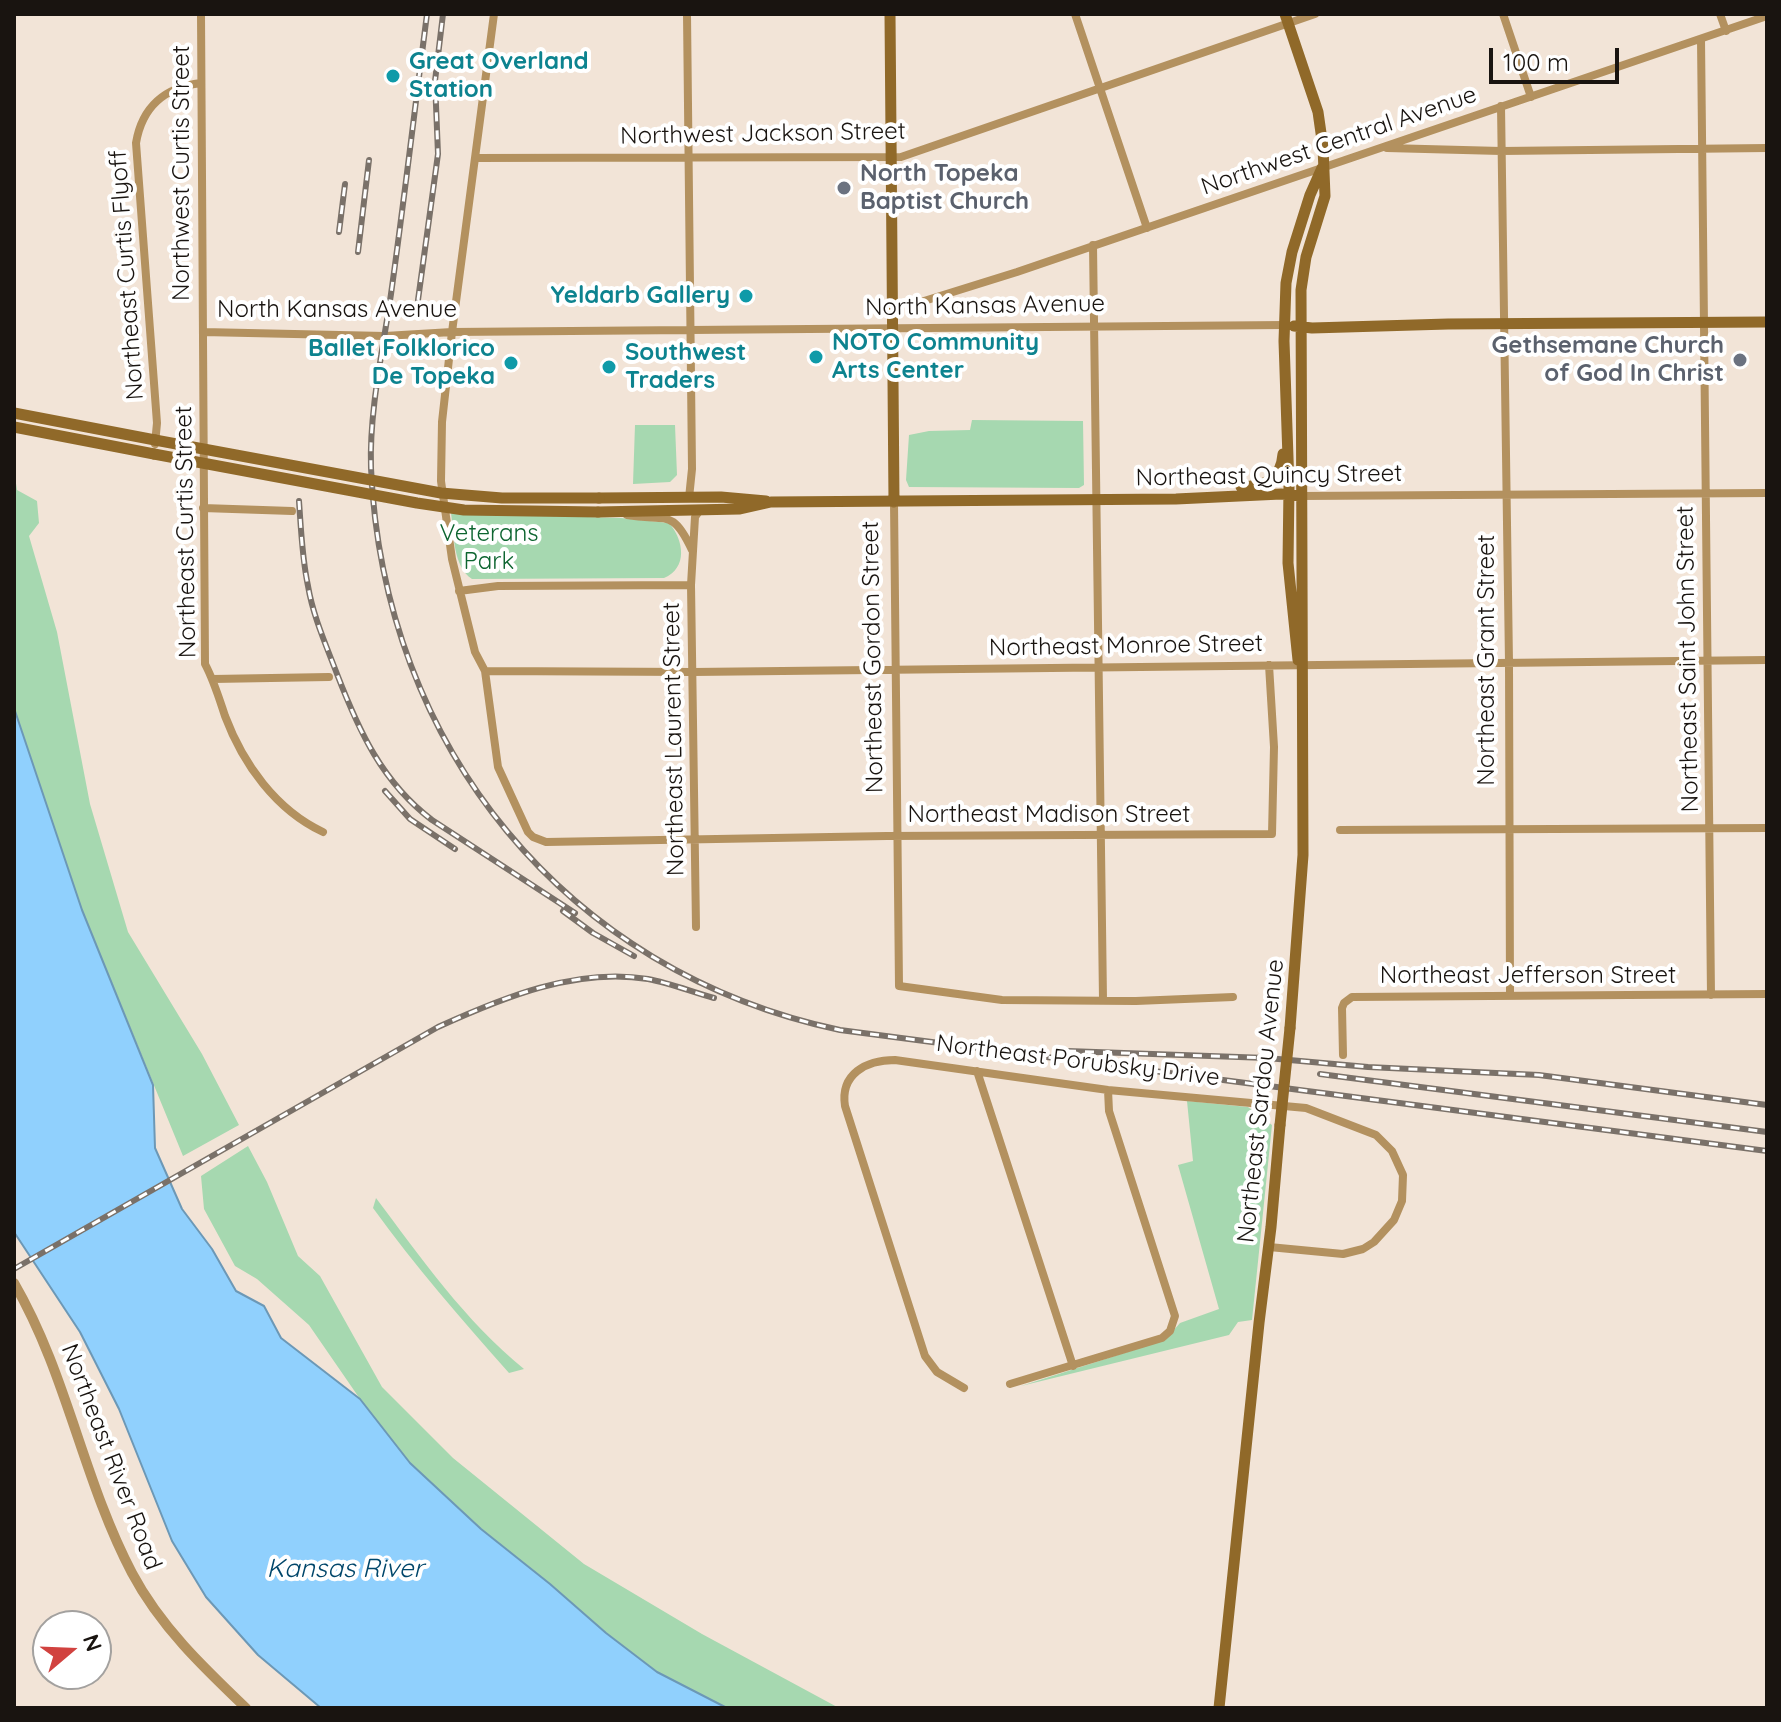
<!DOCTYPE html>
<style>
body{margin:0}
#map{position:relative;width:1781px;height:1722px;overflow:hidden;background:#f2e4d7;font-family:Quicksand,sans-serif}
canvas{display:block}
.frame{position:absolute;inset:0;border:16px solid #191410;pointer-events:none}
.north{position:absolute;left:32px;top:1610px;width:80px;height:80px;box-sizing:border-box;background:#fff;border:2px solid #a3a19f;border-radius:50%;rotate:71deg;font-size:22px;font-weight:700;line-height:32px;text-align:center;color:#191410}
.north::after{content:'';display:block;margin:auto;width:28px;height:36px;background:#d1423f;clip-path:polygon(50% 0,100% 100%,50% 72%,0 100%)}
.scale{position:absolute;left:1489px;top:48px;width:130px;height:36px;box-sizing:border-box;border:4px solid #191410;border-top:0;padding-left:10px;font-size:24px;line-height:28px;white-space:nowrap;color:#191410;-webkit-text-stroke:6px #fff;paint-order:stroke}
</style>
<div id="map">
<canvas width="1781" height="1722"></canvas>
<div class="frame"></div>
<div class="north">N</div>
<div class="scale">100 m</div>
</div>
<script>
const ctx = document.querySelector('canvas').getContext('2d');
ctx.lineJoin = 'round';
function paint(path, color) { ctx.fillStyle = color; ctx.fill(path, 'evenodd'); }
function stroke(path, color, width, dash) { ctx.strokeStyle = color; ctx.lineWidth = width; ctx.lineCap = dash ? 'butt' : 'round'; ctx.setLineDash(dash || []); ctx.stroke(path); }
function write(font, color, halo, rows, align = 'center') {
  ctx.font = font + ' Quicksand,sans-serif'; ctx.lineWidth = 8; ctx.setLineDash([]); ctx.textBaseline = 'middle'; ctx.strokeStyle = halo; ctx.fillStyle = color; for (const [text, x, y, turn = 0] of rows) {
    ctx.save(); ctx.translate(x, y); ctx.rotate((+turn || 0) * Math.PI / 180); ctx.textAlign = isNaN(turn) ? turn : align; if (halo) ctx.strokeText(text, 0, 0); ctx.fillText(text, 0, 0); ctx.restore();
  }
}
paint(new Path2D(`
 M972 420 1083 421 1084 485 1079 488 909 487 906 480 909 435 929 431 970 430Z
 M635 425H675L677 475 670 482 633 484Z
 M14 470 17 490 37 501 39 523 29 536 57 632 90 804 128 932 202 1054 239 1125 183 1156 82 910 14 708Z
 M451 513 621 518 669 523C684 540 688 568 664 578L472 579C453 567 454 534 451 513Z
 M1187 1101 1248 1107 1272 1125 1252 1320 1238 1322 1229 1335 1021 1386 1165 1340 1180 1323 1219 1309 1178 1165 1193 1161Z
 M248 1146 267 1182 298 1256 320 1276 382 1387 453 1458 584 1564 702 1634 839 1708H727L657 1672 606 1633 550 1584 481 1529 410 1463 360 1399 309 1325 257 1279 235 1266 204 1209 201 1176Z
 M376 1198C421 1258 465 1321 524 1369L509 1373C461 1319 415 1266 373 1208Z`), '#a6d8b0');
const water = new Path2D(`
 M14 708 82 910 153 1085 155 1148 182 1209 212 1249 236 1291 264 1306 281 1338 360 1399 410 1463 481 1529 550 1584 606 1633 657 1672 727 1708H321L258 1655 206 1597 172 1541 119 1409 80 1332 14 1232Z`);
paint(water, '#90d0fd');
stroke(water, '#6c98b6', 2);
stroke(new Path2D(`
 M201 14 205 664C214 681 219 698 225 716 243 764 276 810 323 832
 M494 14 452 332 442 422 441 481 452 559 475 652 485 671 498 767 528 832 533 837 546 842 887 836 1272 834 1274 747 1269 665
 M687 14 692 469 689 498
 M1075 14 1147 228
 M1503 14 1531 97
 M1720 14 1726 31
 M1701 39 1711 995
 M1501 106 1509 662 1510 996
 M1387 148 1501 151 1767 148
 M476 158 901 157 1315 14
 M1093 245 1103 1000
 M924 301 1017 272 1767 16
 M203 332 385 336 452 332 1285 325
 M155 444 157 423 136 143C142 107 165 87 201 83
 M1301 496 1767 493
 M894 502 899 986 1002 1000 1136 1001 1233 997
 M203 508 292 511
 M627 515C666 522 672 507 692 550
 M459 591 498 586 691 585
 M485 671 693 672 1767 660
 M213 679 329 677
 M1340 830 1767 828
 M696 927 691 585 695 517 700 510
 M1343 1055 1342 1008 1344 1003 1352 997 1767 994
 M977 1071 1073 1366
 M1010 1384 1162 1338 1170 1331 1175 1316 1109 1111 1108 1090
 M964 1388 937 1372 925 1356 845 1106C840 1074 866 1060 895 1060L1108 1090 1306 1108 1376 1135 1392 1151 1403 1175 1402 1201 1394 1220 1374 1242 1363 1249 1343 1254 1269 1247`), '#b3915f', 8);
stroke(new Path2D(`
 M14 1283C67 1374 83 1480 132 1573 160 1626 203 1667 246 1708`), '#b3915f', 10);
stroke(new Path2D(`
 M890 14 894 502
 M1285 14 1318 112 1323 147 1325 196 1306 257 1301 290 1303 855 1290 1028
 M1294 326 1312 328 1448 324 1767 322
 M14 413 155 440
 M14 427 154 454
 M1241 487C1265 486 1281 480 1283 454
 M599 498 721 497 766 501
 M598 512 740 509 771 502 1176 499 1281 494 1301 496
 M1298 660 1288 563 1289 487 1284 341 1286 283 1292 252 1310 195 1322 168
 M1219 1708 1259 1323 1271 1227 1280 1125`), '#906929', 11);
const rail = new Path2D(`
 M427 14C415 107 404 201 391 294 383 349 369 412 371 468 383 746 566 972 840 1030L1767 1151
 M339 232 345 184
 M358 252 369 160
 M418 300 438 154 435 81 443 14
 M299 501C301 529 302 558 308 586 313 616 326 645 337 674 359 731 382 782 432 820L575 913
 M385 791 410 819 455 849
 M563 911 593 933 634 956
 M1067 1051 1267 1058 1368 1067 1539 1075 1767 1105
 M1320 1074 1767 1132
 M14 1269 438 1027C502 998 576 967 648 979 670 983 692 992 714 998`);
stroke(rail, '#7a7169', 6);
stroke(rail, '#fff', 3, [9]);
stroke(new Path2D(`
 M155 440 441 493 502 498H599
 M154 454 417 503 464 510 598 512
 M1280 1125 1290 1028`), '#906929', 11);
for (const [x, y, r, color] of [
 [393,76,8,"#0f9aa8"],
 [844,188,8,"#6b7280"],
 [746,296,8,"#0f9aa8"],
 [816,357,8,"#0f9aa8"],
 [1740,360,8,"#6b7280"],
 [511,363,8,"#0f9aa8"],
 [609,367,8,"#0f9aa8"]
]) { const dot = new Path2D(); dot.arc(x, y, r, 0, 2 * Math.PI); ctx.fillStyle = color; ctx.fill(dot); stroke(dot, '#fff', 3); }
write('bold 24px', '#0d838f', '#fff', [
 ["Great Overland",409,62],
 ["Station",409,90],
 ["Yeldarb Gallery",730,296,"right"],
 ["NOTO Community",832,343],
 ["Arts Center",832,371],
 ["Ballet Folklorico",495,349,"right"],
 ["De Topeka",495,377,"right"],
 ["Southwest",625,353],
 ["Traders",625,381]
], 'left');
write('24px', '#191410', '#fff', [
 ["Northwest Jackson Street",763,134,-1],
 ["Northwest Central Avenue",1339,141,-19],
 ["Northwest Curtis Street",182,173,-90],
 ["Northeast Curtis Flyoff",127,275,-94],
 ["North Kansas Avenue",985,306,-1],
 ["North Kansas Avenue",337,310],
 ["Northeast Quincy Street",1269,476,-1],
 ["Northeast Curtis Street",186,532,-91],
 ["Northeast Monroe Street",1126,646,-1],
 ["Northeast Gordon Street",873,657,-91],
 ["Northeast Saint John Street",1688,659,-91],
 ["Northeast Grant Street",1487,660,-90],
 ["Northeast Laurent Street",674,739,-91],
 ["Northeast Madison Street",1049,815],
 ["Northeast Jefferson Street",1528,976],
 ["Northeast Porubsky Drive",1078,1061,7],
 ["Northeast Sardou Avenue",1261,1101,-84],
 ["Northeast River Road",111,1457,69]
]);
write('bold 24px', '#5b616d', '#fff', [
 ["North Topeka",860,174],
 ["Baptist Church",860,202],
 ["Gethsemane Church",1724,346,"right"],
 ["of God In Christ",1724,374,"right"]
], 'left');
write('24px', '#0d6530', '#fff', [
 ["Veterans",489,534],
 ["Park",489,562]
]);
write('italic 26px', '#00466a', '#fff', [
 ["Kansas River",345,1569]
]);
</script>
